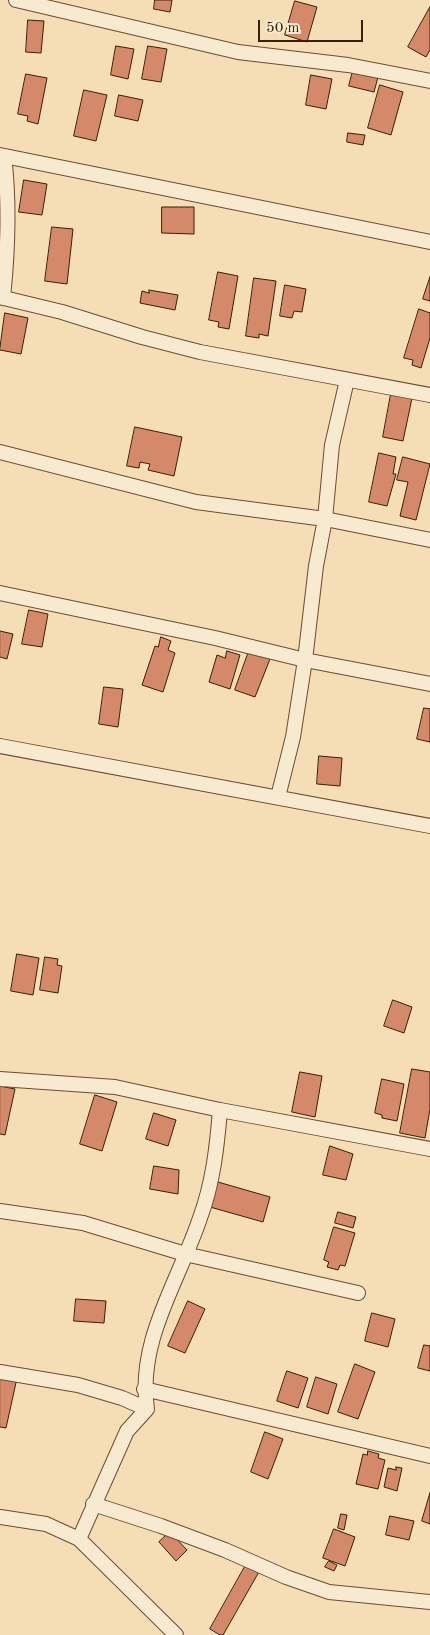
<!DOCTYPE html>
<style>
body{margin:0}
#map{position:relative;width:430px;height:1635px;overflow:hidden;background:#f5deb6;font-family:"Old Standard TT",serif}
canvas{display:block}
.scale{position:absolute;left:258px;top:20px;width:105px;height:22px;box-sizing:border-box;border:2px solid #3c1d06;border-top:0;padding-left:6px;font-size:15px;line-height:18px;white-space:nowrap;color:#3c1d06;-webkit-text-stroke:4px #f8ead0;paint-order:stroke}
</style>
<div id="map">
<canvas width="430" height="1635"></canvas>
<div class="scale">50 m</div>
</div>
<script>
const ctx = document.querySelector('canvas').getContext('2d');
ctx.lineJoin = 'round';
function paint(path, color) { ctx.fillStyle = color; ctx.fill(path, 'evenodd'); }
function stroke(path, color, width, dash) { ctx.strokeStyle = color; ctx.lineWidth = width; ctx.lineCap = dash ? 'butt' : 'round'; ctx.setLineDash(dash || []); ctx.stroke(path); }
const building = new Path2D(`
 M155 0H172L170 12 154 9Z
 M295 1 317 7 307 42 285 35Z
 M430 7V50L426 57 408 47Z
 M28 20 44 21 41 53 26 52Z
 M116 46 134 49 128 79 111 75Z
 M148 46 167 49 161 82 142 79Z
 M353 71 378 77 374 92 349 86Z
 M26 74 47 78 38 124 27 121 28 116 18 114Z
 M311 75 332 79 326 109 306 105Z
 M380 85 403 92 391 135 368 128Z
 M84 90 107 95 96 141 74 136Z
 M119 95 143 100 138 121 115 116Z
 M348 133 365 135 363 145 347 142Z
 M24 180 47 184 42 215 19 212Z
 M162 207H194V234L162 233Z
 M52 227 73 229 67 284 45 281Z
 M218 272 238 276 229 329 218 327 219 322 209 320Z
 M430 277V301L423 299Z
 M254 278 276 281 268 336 259 334V338L246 336Z
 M285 285 306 289 302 312 294 311 292 318 280 316Z
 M149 290 178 295 175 310 140 303 142 291 149 293Z
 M419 309 430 313V338L421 368 412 365 413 360 404 358Z
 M5 313 28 318 21 354 0 350Z
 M391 394 412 398 403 441 383 437Z
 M135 427 182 437 174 476 148 470 150 464 140 462 139 468 127 466Z
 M379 453 396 457 393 474H396L387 506 369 502Z
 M403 457 430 464 416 520 400 516 408 482 397 480Z
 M29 610 48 614 42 647 22 644Z
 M0 631 13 634 7 659 0 657Z
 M161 637 171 641 168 650 175 653 163 692 142 685 155 646 158 647Z
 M227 651 240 655 230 689 209 682 217 655 225 658Z
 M249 651 270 659 255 697 235 690Z
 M104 687 123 689 118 727 99 724Z
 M424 708 430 709V742L417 739Z
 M319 756 342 758 340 786 317 784Z
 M17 954 39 958 33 995 11 991Z
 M45 957 58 959 57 965 62 966 58 993 40 990Z
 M393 1000 412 1007 404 1033 384 1026Z
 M412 1069 430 1072V1109L425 1138 400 1133Z
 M300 1072 322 1076 315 1117 292 1112Z
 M382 1079 404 1084 397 1121 382 1118V1115L375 1113Z
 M0 1086 15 1089 5 1135 0 1134Z
 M95 1095 117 1102 102 1151 80 1144Z
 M154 1113 176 1120 168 1146 146 1139Z
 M330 1146 353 1154 346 1180 323 1175Z
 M154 1166 179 1170 178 1194 150 1189Z
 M218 1182 270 1197 263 1222 210 1207Z
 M338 1212 356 1217 353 1228 335 1223Z
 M334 1227 355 1233 345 1266 340 1265 338 1270 327 1267 329 1262 324 1260Z
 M76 1299 106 1301 104 1323 74 1321Z
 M188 1301 205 1309 185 1353 168 1346Z
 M372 1313 395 1319 388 1347 365 1341Z
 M424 1345 430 1346V1371L418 1368Z
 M355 1364 375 1372 358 1419 338 1412Z
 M287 1371 308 1378 298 1408 277 1401Z
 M0 1374 17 1378 6 1428 0 1427Z
 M316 1377 337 1384 328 1414 307 1407Z
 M265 1432 283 1439 268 1479 251 1472Z
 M368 1451 379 1454 378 1458 385 1460 378 1489 356 1484 363 1454 367 1455Z
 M396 1467 402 1468 397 1491 384 1487 388 1468 396 1470Z
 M430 1493V1524L422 1521Z
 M341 1514 347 1515 344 1530 338 1528Z
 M390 1516 414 1521 409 1540 386 1535Z
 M334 1529 355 1537 345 1566 323 1558Z
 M170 1532 187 1550 176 1561 159 1542Z
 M329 1561 337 1565 334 1571 325 1567Z
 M247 1563 260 1570 223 1635H220L210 1629Z`);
paint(building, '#d5896b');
stroke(building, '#3c1d06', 1);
const minor = new Path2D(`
 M16 0 238 52 348 65 430 81
 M0 155 430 242
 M0 297 62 312 142 337 200 352 430 395
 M3 298C8 250 10 204 4 156
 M0 452 196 502 325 519 430 540
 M0 593 215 638 305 660 316 566 325 519 332 445 347 380
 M0 746 430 826
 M278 797 293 737 305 660 430 684
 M0 1079 115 1087 220 1110
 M0 1211 83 1223 185 1254 358 1293
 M0 1372 78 1385 122 1398 147 1409
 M144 1389 430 1456
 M93 1504 161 1526 225 1550 286 1577 329 1592 430 1602
 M0 1517 46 1524 79 1539 176 1635
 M79 1539 127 1431 147 1409C137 1340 179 1281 200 1218 213 1183 217 1147 220 1110L430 1149`);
stroke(minor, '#6a4d32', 16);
stroke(minor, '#f8ead0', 14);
</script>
